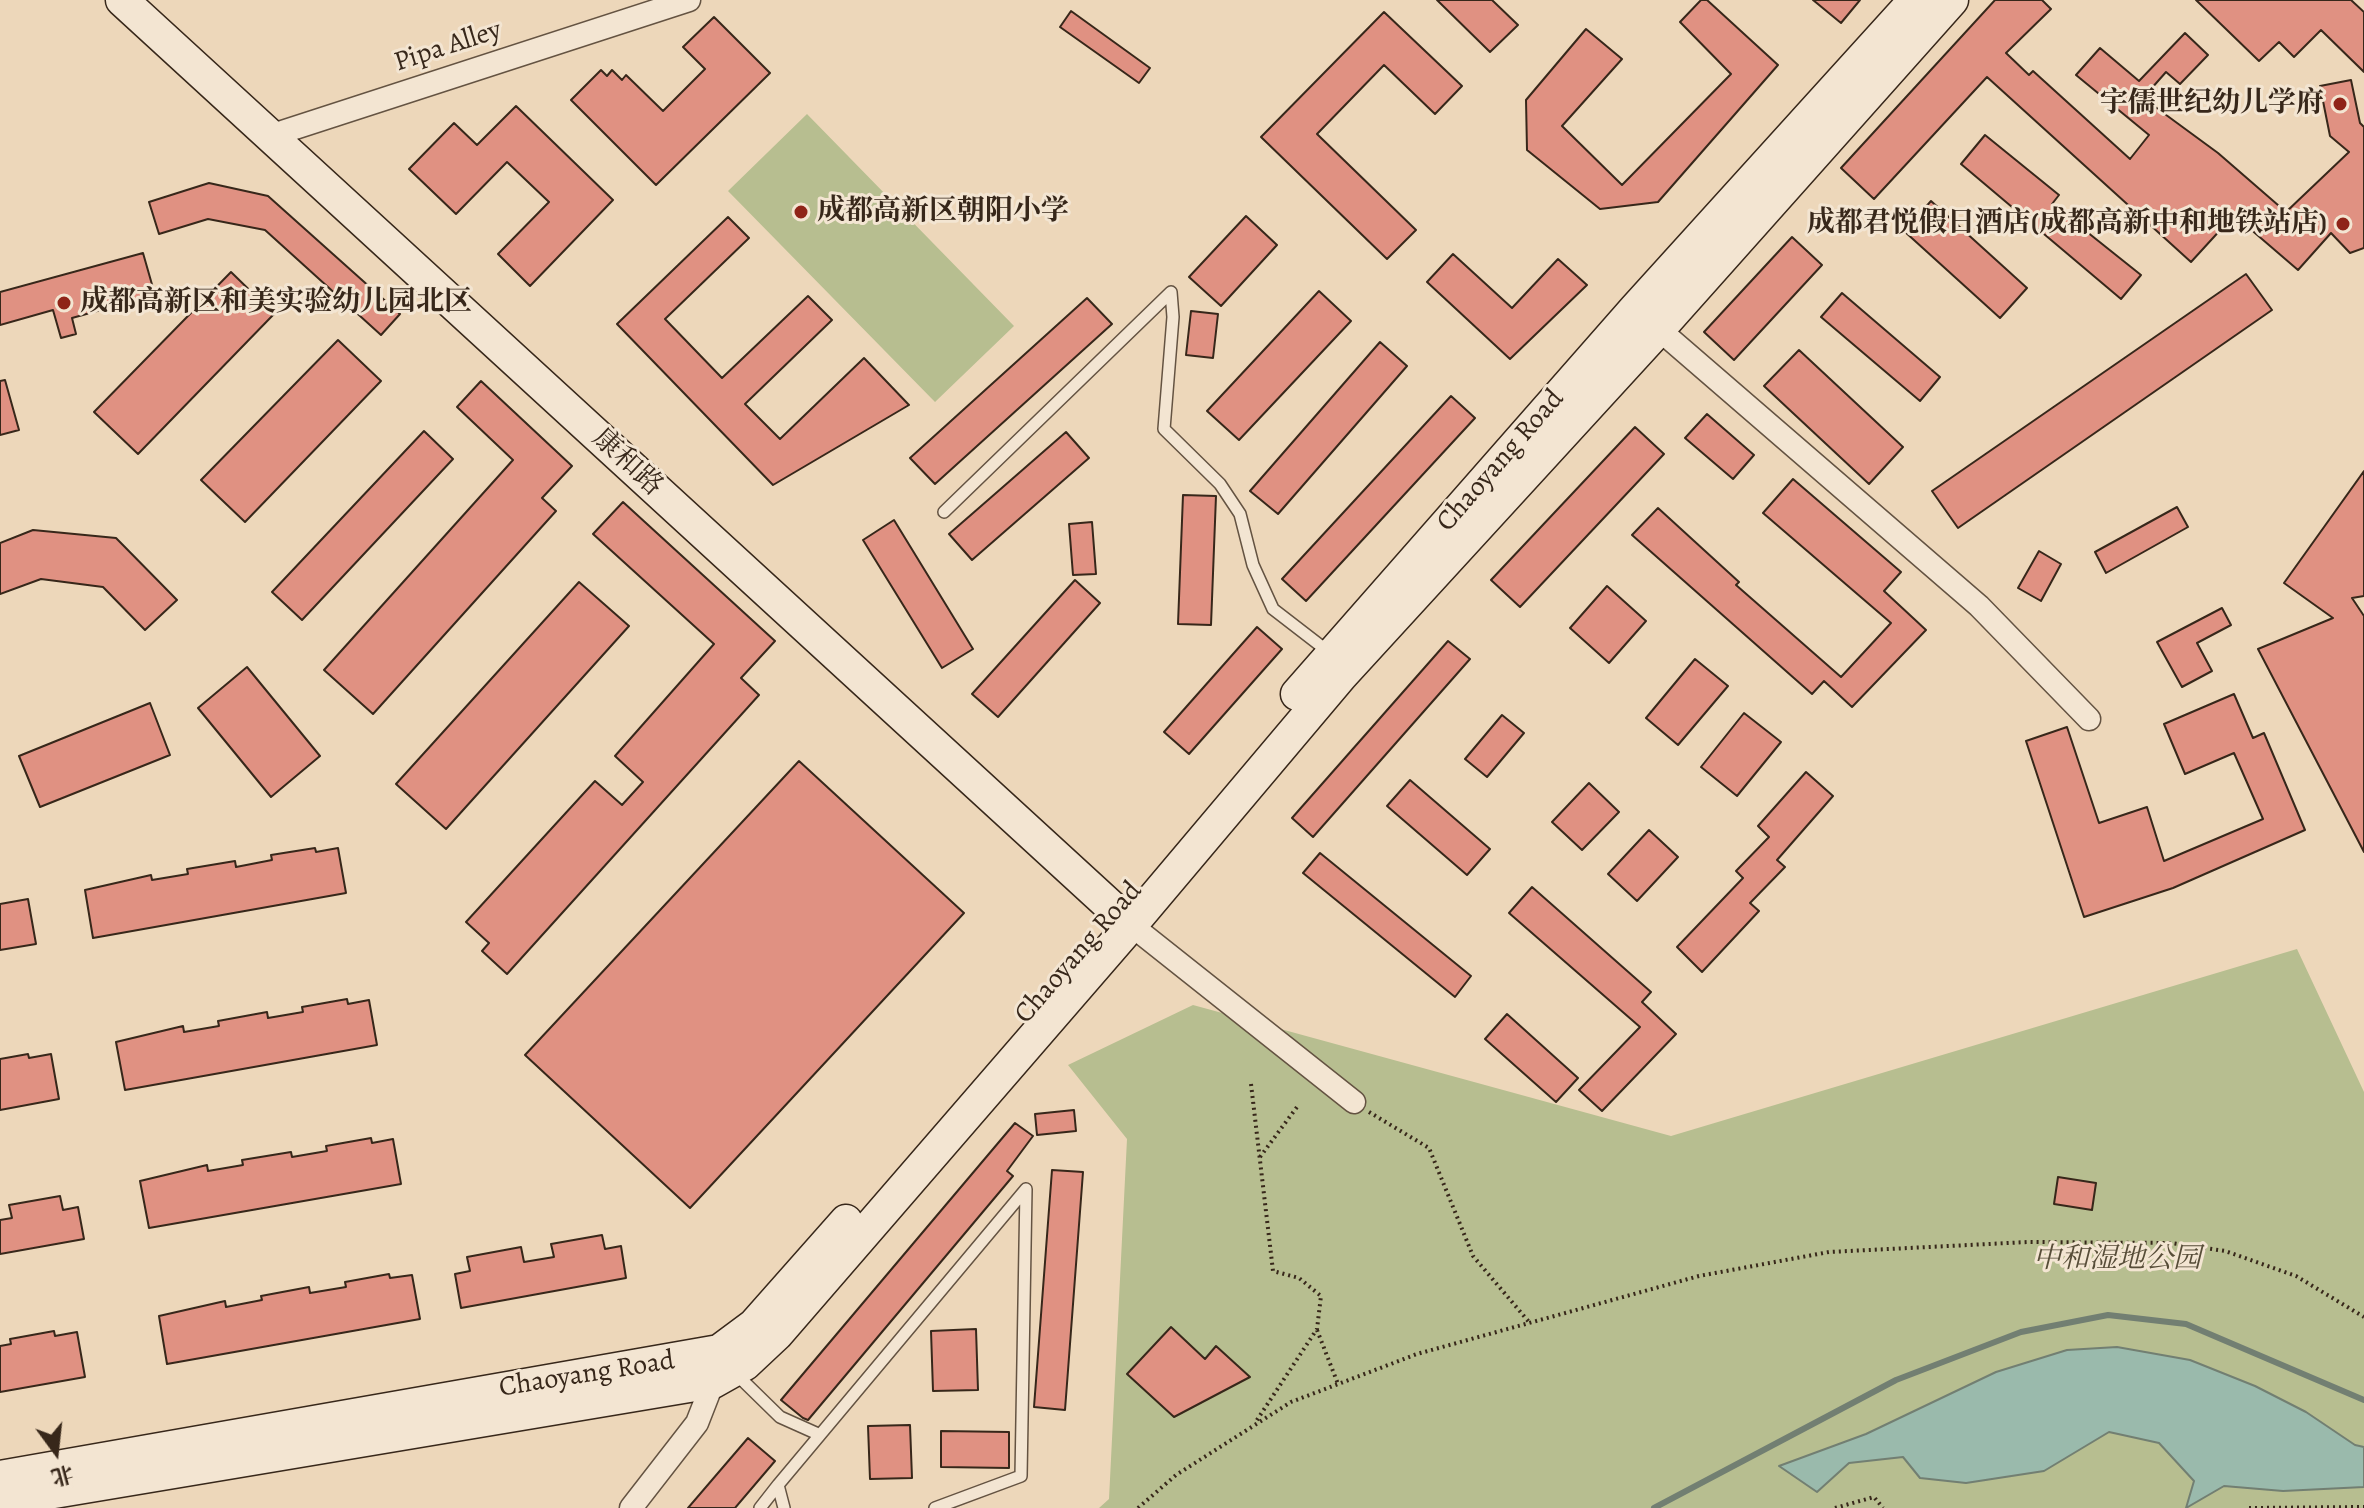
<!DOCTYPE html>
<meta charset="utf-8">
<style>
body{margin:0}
#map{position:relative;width:2364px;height:1508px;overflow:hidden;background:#edd7ba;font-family:Alegreya,"Noto Serif SC",serif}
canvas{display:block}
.north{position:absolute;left:16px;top:1412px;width:80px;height:80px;-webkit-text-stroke:6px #f3e5d2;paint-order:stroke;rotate:165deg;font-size:22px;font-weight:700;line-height:32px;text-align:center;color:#37271a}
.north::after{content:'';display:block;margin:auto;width:28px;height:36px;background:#37271a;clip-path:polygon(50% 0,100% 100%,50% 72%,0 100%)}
</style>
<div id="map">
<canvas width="2364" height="1508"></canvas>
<div class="north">北</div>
</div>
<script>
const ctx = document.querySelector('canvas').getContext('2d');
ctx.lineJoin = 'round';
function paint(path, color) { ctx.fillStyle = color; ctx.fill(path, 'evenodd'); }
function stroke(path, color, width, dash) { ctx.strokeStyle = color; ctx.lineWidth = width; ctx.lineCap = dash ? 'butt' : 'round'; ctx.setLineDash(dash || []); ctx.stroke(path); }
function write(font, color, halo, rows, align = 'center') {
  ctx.font = font + ' Alegreya,"Noto Serif SC",serif'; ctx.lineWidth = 6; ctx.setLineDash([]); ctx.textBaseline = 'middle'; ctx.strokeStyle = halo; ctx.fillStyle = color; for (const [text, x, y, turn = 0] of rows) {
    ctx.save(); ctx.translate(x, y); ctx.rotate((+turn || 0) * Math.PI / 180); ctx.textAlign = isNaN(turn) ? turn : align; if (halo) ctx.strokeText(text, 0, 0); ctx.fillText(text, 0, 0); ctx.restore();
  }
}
paint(new Path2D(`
 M807 114 1014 326 935 402 728 191Z
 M2297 949 2364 1092V1508H1099L1109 1499 1127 1139 1068 1065 1193 1005 1671 1136Z`), '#b7be90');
const water = new Path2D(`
 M2117 1347 2190 1360 2255 1386 2306 1412 2355 1445 2364 1447V1487L2283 1491 2224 1486 2186 1508 2194 1481 2159 1443 2109 1432 2044 1471 1966 1483 1920 1478 1903 1457 1849 1463 1817 1492 1779 1466 1866 1434 1996 1372 2067 1350Z`);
paint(water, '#9abaac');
stroke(water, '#727f72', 2);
stroke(new Path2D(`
 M1654 1508 1896 1380 2021 1332 2108 1315 2186 1324 2364 1400`), '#727f72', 6);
const building = new Path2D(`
 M1437 0H1492L1518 25 1490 52Z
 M1701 0H1707L1778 65 1658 202 1600 209 1527 150 1526 100 1586 29 1622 59 1562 126 1622 185 1731 74 1680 22Z
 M1813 0H1860L1841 23Z
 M1995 0H2042L2051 9 2006 53 2029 75 2033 71 2130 159 2149 135 2076 75 2100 48 2139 81 2185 33 2208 55 2180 84 2166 72 2143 98 2218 153 2286 212 2349 152 2330 136 2320 86 2351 80 2360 123 2364 127V248L2350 253 2331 233 2298 270 2234 215 2191 262 1987 77 1874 199 1841 168Z
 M2196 0H2351L2364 12V72L2321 30 2294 57 2279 42 2259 61Z
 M1071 11 1150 68 1139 83 1060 27Z
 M1384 12 1462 86 1435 114 1384 65 1317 134 1416 230 1387 259 1261 137Z
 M714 17 770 73 656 185 571 100 601 70 607 76 612 70 622 80 626 75 663 111 705 69 683 47Z
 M516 106 613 200 530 286 498 254 549 202 507 162 456 214 409 169 454 123 477 145Z
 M1985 135 2059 195 2052 204 2141 275 2121 299 1961 164Z
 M209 183 268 196 400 314 381 335 265 230 208 219 159 234 149 202Z
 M1931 201 2027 288 2000 318 1904 231Z
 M1246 216 1277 245 1221 306 1189 277Z
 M728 217 749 238 665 319 722 378 808 296 832 320 745 404 780 439 864 358 909 405 773 485 617 324Z
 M1792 237 1822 265 1734 360 1704 332Z
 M143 253 155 295 72 318 76 334 61 338 53 310 0 325V292Z
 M1453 254 1512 308 1558 259 1587 285 1510 359 1427 282Z
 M231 272 274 314 138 454 94 412Z
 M2246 274 2272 310 1958 528 1932 491Z
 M1319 291 1351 321 1239 440 1207 411Z
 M1842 293 1940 377 1920 401 1821 317Z
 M1087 298 1112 324 935 484 910 458Z
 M1191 311 1218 314 1213 358 1186 355Z
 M338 340 381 381 245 522 201 480Z
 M1380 342 1407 366 1278 514 1250 491Z
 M1799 350 1903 447 1869 484 1764 386Z
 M5 380 19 430 0 435V381Z
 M481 381 572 466 542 498 556 511 373 714 324 670 513 460 457 407Z
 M1451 396 1475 418 1306 601 1282 579Z
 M1707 414 1754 455 1733 479 1685 438Z
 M1635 427 1664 454 1520 607 1491 580Z
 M424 431 453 459 302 620 272 592Z
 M1066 432 1089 458 972 560 949 534Z
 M2364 471V596L2352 598 2364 616V852L2258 649 2333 618 2284 583Z
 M1793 479 1901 572 1884 591 1926 630 1852 707 1824 681 1812 694 1632 535 1658 508 1739 582 1736 585 1841 677 1891 623 1763 513Z
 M1183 495 1216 496 1211 625 1178 624Z
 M623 502 775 641 741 678 759 695 507 974 482 951 489 943 466 922 595 781 622 805 643 782 615 756 714 644 593 534Z
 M2177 507 2188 527 2106 573 2095 552Z
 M894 520 973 649 942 668 863 540Z
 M1092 522 1096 574 1073 575 1069 524Z
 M33 530 116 538 177 600 145 630 103 587 41 579 0 594V543Z
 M2039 551 2061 564 2041 601 2018 588Z
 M1075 580 1100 603 998 717 972 694Z
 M579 582 629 626 446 829 396 784Z
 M1607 586 1646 621 1609 663 1570 628Z
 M2222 608 2231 625 2197 643 2212 671 2182 687 2157 642Z
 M1257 627 1282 649 1189 754 1164 732Z
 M1448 641 1470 659 1313 837 1292 818Z
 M1695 659 1728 686 1678 745 1646 718Z
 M247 667 320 756 271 797 198 708Z
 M2234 694 2253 738 2264 733 2305 830 2173 888 2084 917 2026 741 2067 727 2099 823 2147 807 2164 861 2263 819 2234 753 2185 774 2164 724Z
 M150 703 170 755 40 807 19 756Z
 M1744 713 1781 742 1737 796 1701 767Z
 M1502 715 1524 733 1487 777 1465 759Z
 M799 761 964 913 690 1208 525 1055Z
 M1806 772 1833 796 1777 860 1785 867 1750 903 1759 911 1702 972 1677 947 1743 878 1736 871 1769 837 1758 826Z
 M1410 780 1490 849 1467 875 1387 806Z
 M1589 783 1619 812 1582 850 1552 822Z
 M1649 830 1678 857 1637 901 1608 874Z
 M315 848 316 852 338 848 346 893 93 938 85 890 151 875 152 880 188 874 187 869 235 861 236 867 272 860 271 855Z
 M1320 853 1471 976 1455 997 1303 873Z
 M1532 887 1651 992 1642 1002 1676 1034 1602 1111 1579 1090 1640 1027 1509 913Z
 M28 899 36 944 0 950V904Z
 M347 999 348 1004 369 1000 377 1045 125 1090 116 1042 183 1026 184 1032 219 1026 218 1021 267 1012 268 1018 303 1012 302 1007Z
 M1507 1014 1578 1078 1556 1102 1485 1039Z
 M28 1054 29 1058 51 1054 59 1099 0 1110V1059Z
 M1074 1110 1076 1131 1037 1135 1035 1114Z
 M1015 1123 1033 1136 1007 1171 1013 1176 808 1420 803 1418 781 1400Z
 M371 1138 372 1143 393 1139 401 1184 149 1228 140 1181 207 1165 208 1171 243 1165 242 1160 291 1152 292 1157 327 1151 326 1146Z
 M1052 1170 1083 1172 1065 1410 1034 1407Z
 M2058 1177 2096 1183 2092 1210 2054 1204Z
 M60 1196 63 1210 78 1207 84 1239 0 1254V1220L12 1218 9 1205Z
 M602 1235 605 1249 621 1246 626 1278 461 1308 455 1274 470 1271 467 1257 521 1247 524 1262 554 1257 551 1244Z
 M389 1274 390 1278 412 1275 420 1319 167 1364 159 1316 225 1301 226 1307 262 1300 261 1296 309 1287 310 1293 346 1287 345 1282Z
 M1171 1327 1205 1359 1216 1346 1250 1377 1174 1417 1127 1374Z
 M976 1329 978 1390 933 1391 931 1331Z
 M54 1331 55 1336 77 1332 85 1377 0 1392V1346L11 1344 10 1339Z
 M910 1425 912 1478 870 1479 868 1426Z
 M941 1431 1009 1432V1468L941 1467Z
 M748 1438 775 1461 735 1508H688Z`);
paint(building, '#e09182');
stroke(building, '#37271a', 2);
const lane = new Path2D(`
 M944 512 1171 292 1173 317 1164 429 1220 484 1240 514 1253 565 1273 609 1330 653
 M736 1374 780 1417 818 1434
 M760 1508 778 1485
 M784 1508 778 1485 1026 1189 1021 1476 935 1508`);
const street = new Path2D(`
 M270 136 689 0
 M1648 320 1979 606 2089 719
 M1131 925 1354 1102
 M631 1508 697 1423 713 1382`);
const secondary = new Path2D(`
 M122 0 1131 925
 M1297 694 1635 309 1915 0
 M0 1477 719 1351 754 1325 846 1221
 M0 1501 713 1382 745 1364 777 1334 1131 925 1341 676 1659 329 1952 0`);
stroke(lane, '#645342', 14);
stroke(street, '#645342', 25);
stroke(secondary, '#37271a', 35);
stroke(new Path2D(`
 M1251 1084 1273 1271 1299 1278 1321 1296 1317 1329 1255 1423
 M1369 1112 1429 1148 1473 1256 1529 1322
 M1260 1157 1297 1107
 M1317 1330 1338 1384
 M1138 1508 1176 1475 1291 1402 1417 1354 1699 1276 1829 1252 2028 1242 2171 1243 2225 1251 2296 1276 2364 1317
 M1835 1508 1874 1497 1883 1508
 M2249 1508 2364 1507`), '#37271a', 4, [2, 4]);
stroke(lane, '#f3e5d2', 11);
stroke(street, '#f3e5d2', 22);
stroke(secondary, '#f3e5d2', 32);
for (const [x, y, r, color] of [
 [2340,104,8,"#8f2418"],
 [801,212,8,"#8f2418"],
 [2343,224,8,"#8f2418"],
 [64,303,8,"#8f2418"]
]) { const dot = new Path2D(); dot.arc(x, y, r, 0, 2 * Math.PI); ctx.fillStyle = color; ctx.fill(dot); stroke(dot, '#f3e5d2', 3); }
write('28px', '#37271a', '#f3e5d2', [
 ["Pipa Alley",448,47,-18],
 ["Chaoyang Road",1501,461,-49],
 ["康和路",627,463,43],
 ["Chaoyang Road",1079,953,-49],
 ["Chaoyang Road",587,1375,-9]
]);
write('bold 28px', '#37271a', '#f3e5d2', [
 ["宇儒世纪幼儿学府",2324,104],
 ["成都高新区朝阳小学",817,212,"left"],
 ["成都君悦假日酒店(成都高新中和地铁站店)",2327,224],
 ["成都高新区和美实验幼儿园北区",80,303,"left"]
], 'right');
write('italic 28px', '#574d38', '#f3e5d2', [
 ["中和湿地公园",2117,1260]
]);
</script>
